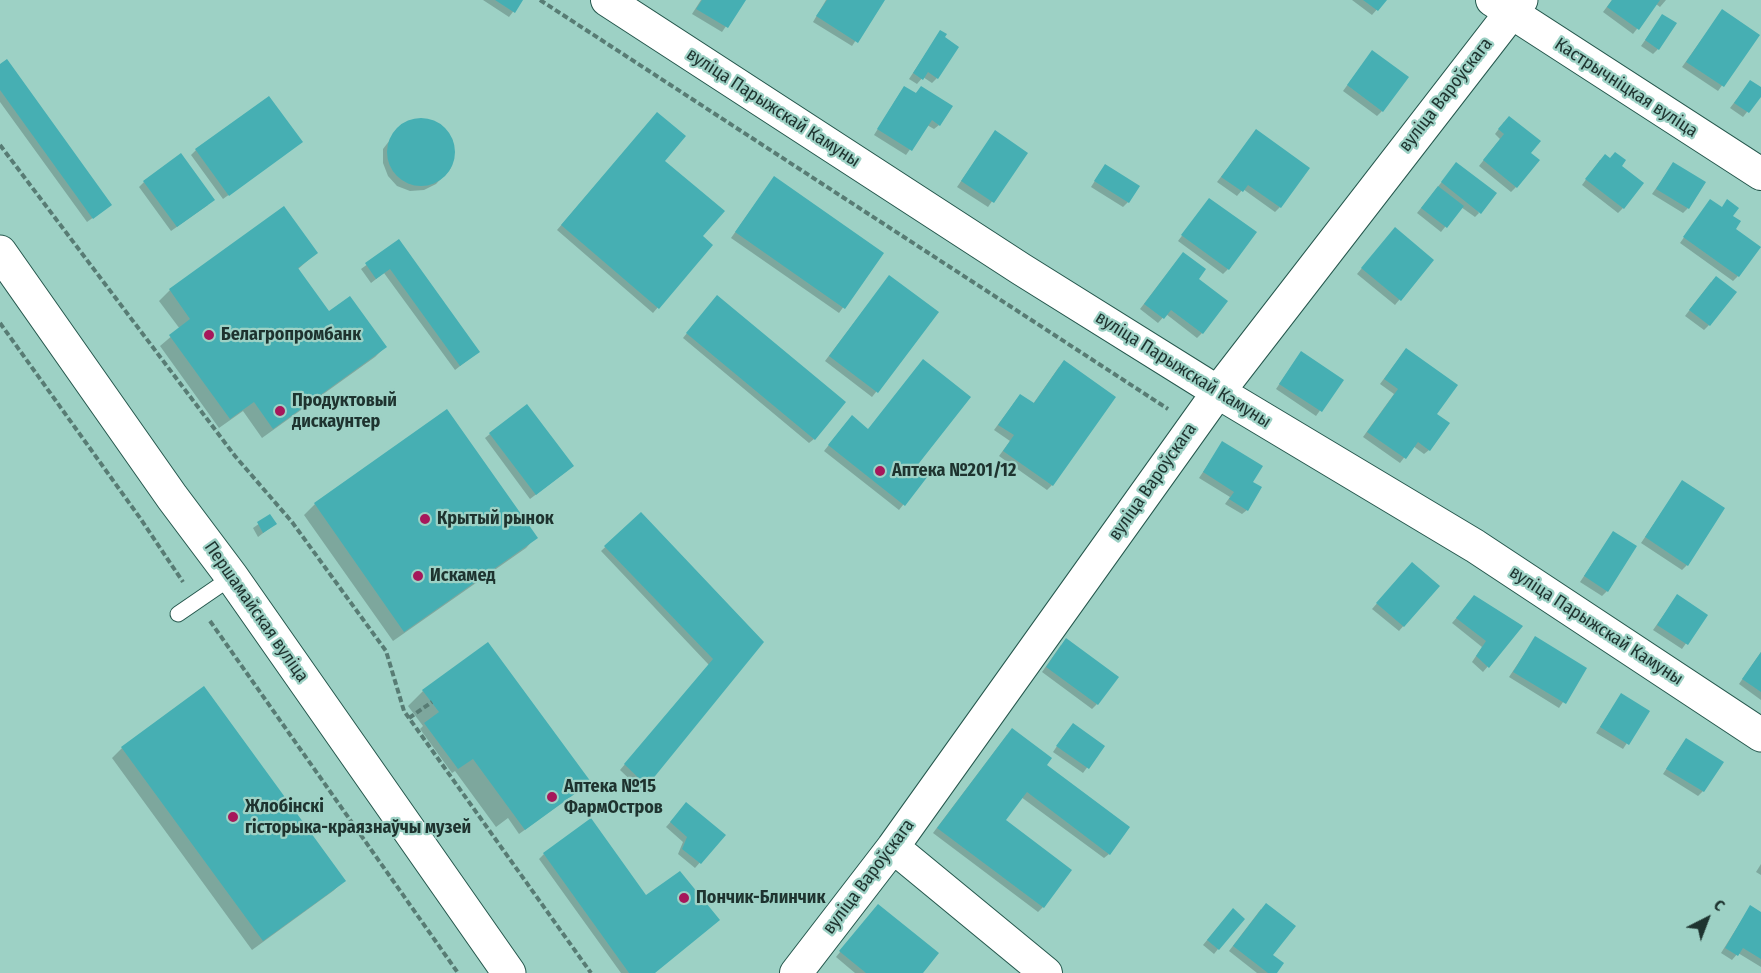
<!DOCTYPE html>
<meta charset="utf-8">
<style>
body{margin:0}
#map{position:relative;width:1761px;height:973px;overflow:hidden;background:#9dd1c5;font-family:"Fira Sans Condensed",sans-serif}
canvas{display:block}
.north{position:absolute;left:1677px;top:889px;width:60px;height:60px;-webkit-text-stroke:4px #9dd1c5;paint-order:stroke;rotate:42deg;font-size:16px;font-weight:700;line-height:24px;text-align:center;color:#1e332f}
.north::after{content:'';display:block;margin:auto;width:21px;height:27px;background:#1e332f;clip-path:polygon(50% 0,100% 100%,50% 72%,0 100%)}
</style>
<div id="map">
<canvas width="1761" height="973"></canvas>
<div class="north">С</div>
</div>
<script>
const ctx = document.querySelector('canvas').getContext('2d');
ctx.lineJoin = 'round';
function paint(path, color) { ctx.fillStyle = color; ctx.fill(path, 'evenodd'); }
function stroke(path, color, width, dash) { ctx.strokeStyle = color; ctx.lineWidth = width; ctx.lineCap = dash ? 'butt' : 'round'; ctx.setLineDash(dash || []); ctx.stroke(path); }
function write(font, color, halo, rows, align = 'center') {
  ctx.font = font + ' "Fira Sans Condensed",sans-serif'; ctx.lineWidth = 4.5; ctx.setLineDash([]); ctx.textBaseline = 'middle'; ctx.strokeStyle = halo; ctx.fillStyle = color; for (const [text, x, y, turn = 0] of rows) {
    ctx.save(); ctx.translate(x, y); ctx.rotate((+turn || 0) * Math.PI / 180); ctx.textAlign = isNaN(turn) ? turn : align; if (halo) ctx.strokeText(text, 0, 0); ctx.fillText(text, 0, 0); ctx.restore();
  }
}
paint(new Path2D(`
 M483 0H522L509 17Z
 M701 0H744L722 32 692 14Z
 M826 0H883L852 46 813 22Z
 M1352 0H1385L1372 15Z
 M1612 0H1666L1660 7 1656 4 1633 34 1603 12Z
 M1722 11 1758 35 1718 91 1682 67Z
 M1662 16 1658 49 1653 54 1641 46Z
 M940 32 937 78 932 83 923 77 917 84 909 79Z
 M1368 57 1382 111 1377 116 1343 91Z
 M0 66 105 209 87 222 0 102Z
 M1746 87 1761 89V94L1743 117 1730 108Z
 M921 88 939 125 934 129 927 125 906 155 874 135 900 93 915 94Z
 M653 118 663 161 701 236 711 245 653 313 557 230Z
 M420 119 434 122 445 129 453 141 454 154 451 168 436 184 424 190 410 191 397 186 388 176 383 163V149L396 132 407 122Z
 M1504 122 1528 154 1516 187 1511 192 1479 166 1500 139 1495 134Z
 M1256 131 1280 207 1275 212 1243 189 1237 196 1217 182Z
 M995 132 1026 153 988 207 957 187Z
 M301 142 223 199 191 155 196 150Z
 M1610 159 1620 166 1623 208 1618 213 1582 185 1600 160Z
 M1673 164 1688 208 1683 213 1652 194Z
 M1452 169 1479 213 1475 217 1461 207 1441 232 1417 213Z
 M1101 171 1128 202 1123 207 1091 187Z
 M144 182 208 205 171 231 139 187Z
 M770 183 882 254 839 313 731 238Z
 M1209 200 1228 269 1223 274 1178 241Z
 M1706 206 1731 216 1738 276 1733 281 1680 243Z
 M284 208 316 253 297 270 328 313 385 347 375 357 262 438 243 411 219 428 160 346 180 329 159 301 170 290Z
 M1390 234 1432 260 1395 305 1357 274Z
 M399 241 473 356 455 370 384 273 371 283 361 269Z
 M1179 258 1197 279 1202 333 1197 338 1166 314 1158 323 1140 309Z
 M885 282 876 392 872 397 825 361Z
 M1711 282 1709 325 1704 330 1685 316Z
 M712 302 814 439 809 443 683 338Z
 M1406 349 1435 414 1429 450 1424 454 1413 446 1400 463 1363 437 1394 394 1380 384Z
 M1297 358 1342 380 1316 416 1276 389Z
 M1059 367 1052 485 1047 490 999 456 1010 441 994 430 1020 395 1033 404Z
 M447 411 536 537 526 548 393 641 304 515 315 504Z
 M847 422 926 476 899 510 824 451Z
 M490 434 567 471 530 499 485 438Z
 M1223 442 1251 482 1247 510 1242 514 1225 504 1230 497 1199 478Z
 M1682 482 1687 565 1682 570 1641 543Z
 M641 514 762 642 641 790 620 770 709 665 601 551Z
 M270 516 275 524 258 537 253 528Z
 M1613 533 1607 591 1602 596 1580 582Z
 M1407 569 1438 586 1399 631 1372 609Z
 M1677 596 1706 615 1682 649 1653 630Z
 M1470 602 1521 627 1483 672 1472 662 1482 647 1452 623Z
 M1535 638 1585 669 1559 708 1509 677Z
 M1061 645 1097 704 1092 709 1042 672Z
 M1761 652V700L1739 684Z
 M423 691 584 787 519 834 508 818 496 827 455 771 452 773 420 729 423 726 408 706Z
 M1621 695 1648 711 1623 749 1596 733Z
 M1068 730 1103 746 1083 773 1053 752Z
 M1007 735 1045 766 1109 854 1104 858 1021 797 1004 820 1043 907 1038 912 933 833Z
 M1686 739 1703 791 1698 796 1663 774Z
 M122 748 344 881 333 891 252 950 112 758Z
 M682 809 724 835 695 868 678 854 683 842 666 827Z
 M544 854 653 973H621L539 859Z
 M1761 864V875L1756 872Z
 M1750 907 1761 914V967L1738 953 1732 960 1721 953Z
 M1261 909 1271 955 1275 973H1257L1229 951Z
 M873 911 921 973H855L836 957Z
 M1228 915 1218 949 1214 954 1203 945Z`), '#0003');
paint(new Path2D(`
 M495 0H523L515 13Z
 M702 0H746L728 28 696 9Z
 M827 0H885L858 43 816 16Z
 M1363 0H1387L1378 11Z
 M1612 0H1660L1639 30 1607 7Z
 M1722 9 1760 35 1724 87 1686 62Z
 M1662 14 1677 23 1659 50 1645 40Z
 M940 30 947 34 945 37 959 47 938 79 928 72 923 80 913 73Z
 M1372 50 1409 77 1383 112 1347 85Z
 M7 59 112 205 93 219 0 90V64Z
 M1750 80 1761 87V97L1749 113 1734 103Z
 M904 86 916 93 921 86 953 106 940 126 932 120 912 151 877 129Z
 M269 96 303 142 229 196 195 149Z
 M657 112 686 136 665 161 725 211 703 236 713 245 659 309 561 225Z
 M1509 116 1541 141 1531 153 1540 160 1517 188 1483 160 1504 134 1498 129Z
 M387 152a34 34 0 1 1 68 0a34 34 0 1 1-68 0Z
 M1256 129 1310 168 1281 208 1248 185 1243 192 1221 177Z
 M995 130 1028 153 994 203 961 181Z
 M1615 152 1626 160 1622 166 1644 183 1624 209 1585 179 1605 154 1610 158Z
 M181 153 215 200 177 227 143 181Z
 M1456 162 1497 193 1481 214 1441 182Z
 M1673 162 1706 182 1689 209 1656 189Z
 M1105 164 1140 186 1129 203 1094 181Z
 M774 176 884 253 845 309 735 232Z
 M1438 186 1464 206 1447 228 1421 208Z
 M1209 198 1257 232 1229 270 1181 235Z
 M1710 199 1722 207 1727 199 1739 208 1733 216 1741 221 1736 229 1761 247 1739 277 1683 237Z
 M284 206 318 253 298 268 329 311 350 296 387 347 273 429 254 402 230 419 169 335 190 319 169 289Z
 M1395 227 1434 260 1401 301 1361 268Z
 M399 239 480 352 460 366 390 269 376 279 365 263Z
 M1183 252 1206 269 1199 279 1228 301 1203 334 1171 310 1164 319 1144 304Z
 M889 275 939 312 878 393 829 356Z
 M1716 276 1737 292 1710 326 1689 310Z
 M717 295 846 402 815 440 686 333Z
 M1406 348 1458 385 1437 414 1450 423 1430 451 1418 442 1406 459 1367 432 1398 389 1384 379Z
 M1301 351 1344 380 1322 412 1279 384Z
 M923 359 971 397 916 467 928 476 905 506 828 445 852 415 868 429Z
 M1064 360 1116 397 1053 486 1003 451 1014 435 998 425 1020 394 1034 403Z
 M527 404 574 466 536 495 489 433Z
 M447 409 538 538 404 632 314 503Z
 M1222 441 1263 466 1253 482 1262 487 1248 511 1229 499 1234 492 1203 472Z
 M1682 480 1725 508 1688 566 1645 537Z
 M641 512 764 642 647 786 624 764 713 659 604 546Z
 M270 514 277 524 263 533 257 522Z
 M1613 531 1637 546 1608 592 1584 576Z
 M1412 562 1440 586 1404 627 1376 603Z
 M1677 594 1708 615 1688 645 1657 625Z
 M1474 595 1523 626 1489 668 1476 656 1486 641 1456 618Z
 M1535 636 1587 668 1566 704 1513 672Z
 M1066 638 1119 677 1098 705 1046 667Z
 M488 642 591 782 525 830 473 759 458 769 424 723 439 712 422 690Z
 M1761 652V692L1742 679Z
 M204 686 346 881 263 941 121 747Z
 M1621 693 1650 711 1629 745 1600 727Z
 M1073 723 1105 746 1089 769 1056 746Z
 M1012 728 1052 758 1047 765 1130 827 1110 855 1027 792 1006 820 1072 870 1044 908 937 828Z
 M1686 738 1724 762 1704 792 1666 769Z
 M686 802 726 835 701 864 682 849 687 837 670 822Z
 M591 818 646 895 680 871 720 920 655 973H629L543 853Z
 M1266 903 1296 926 1273 955 1284 963 1277 973H1268L1233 946Z
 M878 904 939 953 923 973H866L839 951Z
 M1750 905 1761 912V959L1743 948 1738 956 1725 948Z
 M1233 908 1245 919 1219 950 1207 940Z`), '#46afb3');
const lane = new Path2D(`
 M178 614 232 577`);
const street = new Path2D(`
 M607 0 1021 269 1218 392 893 847 796 973
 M1492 0 1761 174
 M893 847 1046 973`);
const secondary = new Path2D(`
 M1521 0 1218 392 1475 546 1761 735
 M0 252 172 497 232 577 509 973`);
stroke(lane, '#25574d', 17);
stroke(street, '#25574d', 34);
stroke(secondary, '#25574d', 35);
stroke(new Path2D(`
 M540 0 1168 409
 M0 145 235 456 292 522 386 651 404 711 591 973
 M0 323 140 518 183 582
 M210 621 458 973
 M409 718 432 702`), '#587c74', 4, [6, 3]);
stroke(lane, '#fff', 15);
stroke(street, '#fff', 32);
stroke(secondary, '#fff', 33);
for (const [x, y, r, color] of [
 [209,335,6,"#a6185b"],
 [280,411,6,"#a6185b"],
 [880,471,6,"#a6185b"],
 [425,519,6,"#a6185b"],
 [418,576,6,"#a6185b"],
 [552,797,6,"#a6185b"],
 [233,817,6,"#a6185b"],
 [684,898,6,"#a6185b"]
]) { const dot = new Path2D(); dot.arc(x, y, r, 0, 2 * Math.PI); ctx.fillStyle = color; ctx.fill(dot); stroke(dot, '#9dd1c5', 2); }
write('18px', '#1e332f', '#9dd1c5', [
 ["Кастрычніцкая вуліца",1626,88,33],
 ["вуліца Вароўскага",1446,95,-52],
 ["вуліца Парыжскай Камуны",773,108,33],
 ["вуліца Парыжскай Камуны",1183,370,32],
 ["вуліца Вароўскага",1153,482,-55],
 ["Першамайская вуліца",256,612,55],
 ["вуліца Парыжскай Камуны",1596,626,33],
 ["вуліца Вароўскага",869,877,-53]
]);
write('bold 18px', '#1e332f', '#9dd1c5', [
 ["Белагропромбанк",221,335],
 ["Продуктовый",292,401],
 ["дискаунтер",292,422],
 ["Аптека №201/12",892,471],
 ["Крытый рынок",437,519],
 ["Искамед",430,576],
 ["Аптека №15",564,787],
 ["ФармОстров",564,808],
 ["Жлобінскі",245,807],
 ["гісторыка-краязнаўчы музей",245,828],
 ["Пончик-Блинчик",696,898]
], 'left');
</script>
